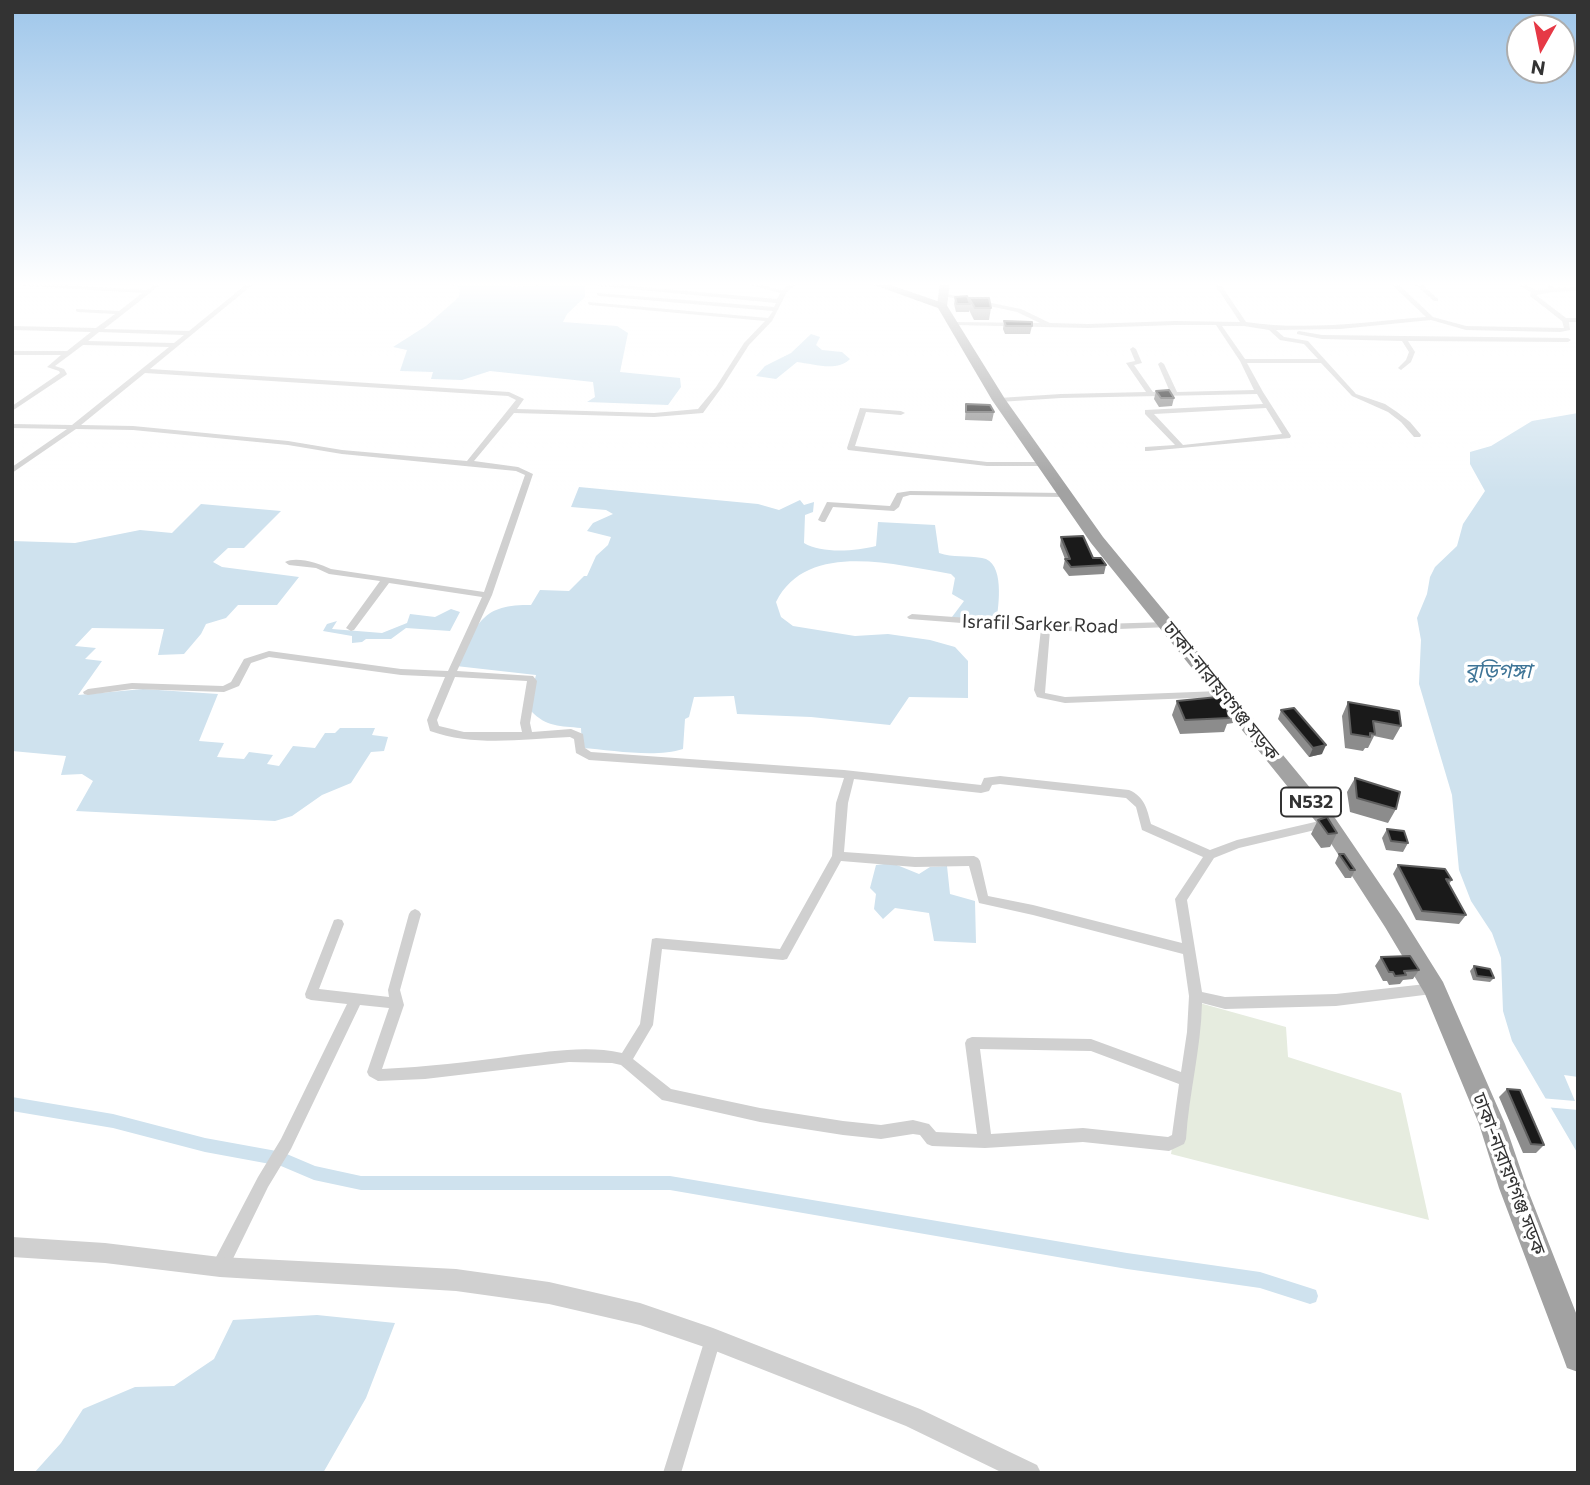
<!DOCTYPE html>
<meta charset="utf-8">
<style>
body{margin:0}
#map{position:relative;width:1590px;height:1485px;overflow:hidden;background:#fff;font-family:Commissioner,sans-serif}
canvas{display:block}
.frame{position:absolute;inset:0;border:14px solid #333;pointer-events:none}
.north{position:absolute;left:1506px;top:14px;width:70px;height:70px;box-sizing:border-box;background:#fff;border:2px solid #adadad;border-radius:50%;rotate:189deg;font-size:19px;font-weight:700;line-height:28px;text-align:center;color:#333}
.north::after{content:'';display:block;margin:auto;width:24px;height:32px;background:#e63946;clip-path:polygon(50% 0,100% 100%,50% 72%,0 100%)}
</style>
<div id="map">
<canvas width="1590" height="1485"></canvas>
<div class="frame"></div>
<div class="north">N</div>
</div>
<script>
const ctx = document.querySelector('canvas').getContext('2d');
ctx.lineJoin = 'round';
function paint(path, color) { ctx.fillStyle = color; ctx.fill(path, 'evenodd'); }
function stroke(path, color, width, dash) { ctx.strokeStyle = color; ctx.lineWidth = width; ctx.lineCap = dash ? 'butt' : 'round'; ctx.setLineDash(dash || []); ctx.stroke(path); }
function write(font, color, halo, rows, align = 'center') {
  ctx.font = font + ' Commissioner,"Noto Sans Bengali",sans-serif'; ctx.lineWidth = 7; ctx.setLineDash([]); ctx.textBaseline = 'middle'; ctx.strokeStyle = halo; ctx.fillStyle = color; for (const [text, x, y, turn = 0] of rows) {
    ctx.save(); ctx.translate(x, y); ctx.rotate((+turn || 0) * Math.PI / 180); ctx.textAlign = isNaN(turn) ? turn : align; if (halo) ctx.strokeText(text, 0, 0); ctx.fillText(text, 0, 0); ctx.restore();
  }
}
paint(new Path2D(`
 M1196 1002 1286 1027 1288 1057 1401 1093 1429 1220 1171 1154Z`), '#e6ecdf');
paint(new Path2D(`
 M443 282H516L511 287 585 282V297L567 314 563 322 617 326 628 333 620 372 680 378 681 387 668 405 587 402 595 397 593 382 490 371 462 380 431 379 433 372 400 371 407 350 393 347 426 326 459 297 460 288Z
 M811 334 820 337 816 345 822 350 842 352 850 359C837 372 814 364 797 362L776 379 756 376 765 366 791 353Z
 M1578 413V1154L1512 1041 1503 1011 1501 958 1492 933 1471 901 1459 870 1452 795 1419 684 1421 640 1417 618 1427 594 1430 577 1435 567 1457 546 1463 524 1485 491 1470 464V452L1491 446 1532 421Z
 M579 487 758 504 779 510 800 500 804 505 814 502 813 512 805 515 804 543C822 554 856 551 876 546L878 522 935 525 939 553C953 558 967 555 982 558 1005 561 999 606 996 622L954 619 952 617 964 601 952 594 955 578 951 574C895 565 807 540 776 602L781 617 793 626 855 636 888 634 930 640 955 647 968 661V698L909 697 890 725 811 717 737 714 734 696 694 697 689 717 685 719 683 749C655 758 611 750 582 748L581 728C561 726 546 727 531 711V694L536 675 456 666C478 625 479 604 531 605L540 590 569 591 584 576H587L596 556 608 545 611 537 587 531 593 523 613 514 606 510 571 507Z
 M201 504 281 511 244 548H228L213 562 222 567 299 577 277 605H238L226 618 206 624 201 634 184 654 158 655 164 629 92 628 75 646 96 648 85 659 102 661 78 695 143 689 218 694 199 741 224 743 217 757 244 759 249 752 273 755 267 764 279 766 293 746 315 748 325 733H335L340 728H375L372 735 388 737 384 751 371 752 351 783 322 795 292 816 275 821 76 811 93 781 82 774 61 775 66 756 12 751V541L75 543 140 530 172 533Z
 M451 609 460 612 450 631 406 628 391 639H366L362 642 352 643V636L323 631 327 624 337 621 332 629 382 633 407 623 410 614 435 617Z
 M892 863 919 874 930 867 947 866 950 894 975 901 976 943 934 941 929 913 895 908 883 919 874 909 876 894 870 888 876 865Z
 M317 1315 395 1323 366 1398 323 1473H34L61 1443 83 1409 135 1387 174 1386 214 1359 233 1320Z`), '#cfe2ee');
paint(new Path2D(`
 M1564 1075 1578 1077V1110L1545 1107 1540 1098 1575 1101Z`), '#fff');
paint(new Path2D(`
 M12 1097 113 1114 205 1138 282 1152 315 1166 361 1176H670L1127 1253 1260 1272 1310 1288 1316 1290 1318 1296 1316 1302 1310 1304 1260 1288 1127 1269 670 1190H361L314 1180 281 1166 205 1152 113 1128 12 1111Z`), '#cfe2ee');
paint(new Path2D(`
 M12 282 147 290 157 282H164L104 329 189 331 249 282H256L150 369 509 392 524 399 517 409 654 413 698 409 716 387 744 343 765 321 590 305 588 304V302L768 318 773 311 599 296 597 295V293L774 307 776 303 600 286 597 284 598 283 777 299 780 293 738 282H749L782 290 792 282H799L787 292 772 321 749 345 722 387 703 413 654 417 514 413 474 461 518 467 533 474 492 595 457 671 533 676 537 681 530 723 532 732 571 729 583 734 585 748 591 752 844 770 981 785 984 778 1000 776 1129 790C1145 797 1147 809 1151 824L1210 850 1237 840 1328 819 1332 820 1334 823 1332 826 1239 848 1214 858 1187 900 1202 992 1225 997 1336 994 1435 983 1440 985 1441 989 1440 993 1336 1006 1225 1009 1202 1003C1201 1049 1189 1093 1186 1139L1184 1144 1169 1151 1083 1142 985 1148 932 1146 927 1144 920 1135 913 1134 881 1139 843 1135 760 1122 667 1101 662 1100 621 1065 612 1063 569 1062 425 1079 378 1081 369 1076 367 1072 389 1008 360 1005 291 1149 268 1187 226 1273 220 1275 214 1273 212 1267 214 1261 258 1177 281 1139 347 1004 311 1000 306 998 305 994 334 920 338 919 342 920 344 924 319 989 389 997 388 990 409 914 411 911 415 909 419 911 421 914 400 990 404 1005 382 1069C426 1067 469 1062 513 1056 548 1052 586 1045 622 1053L640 1024 652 939 656 938 780 949 832 856 836 803 844 778 589 760 576 753 574 739 570 737C523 739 475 747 430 731L427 720 445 677 401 675 269 657 251 663 239 686 224 692 132 689 88 695 84 694 83 692 88 689 132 683 223 686 231 682 244 659 269 651 401 669 448 671 482 597 389 583 354 630 351 631 346 628 380 581 329 574 316 568 289 565 285 562C296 556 319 563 331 569L484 592 525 475 516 471 342 454 288 445 133 430 76 429 12 473V467L67 429 12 428V424L72 425 169 347 83 345 55 366 64 369 67 374 66 375 12 411V406L60 373 59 371 47 367 61 355H12V351H67L91 332 12 330V326L96 328 115 314 78 312 76 311V309L119 311 142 293 12 285ZM99 332 184 335 174 343 88 341ZM145 373 508 396 516 400 467 461 342 450 288 441 133 426 81 425ZM455 677 527 681 520 723 522 732H464L439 726 437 720ZM854 779 981 793 989 791 992 785 1000 784 1126 798 1136 807 1142 830 1203 857 1175 899 1182 943 1033 905 988 896 980 861 978 858 974 856 915 857 844 852 848 803ZM841 861 915 867 969 866 979 903 1033 915 1183 954 1189 996 1187 1032 1181 1072 1091 1039 972 1037 967 1039 965 1043 977 1134 936 1132 929 1124 913 1120 881 1125 843 1121 760 1108 671 1089 633 1059 653 1025 662 949 783 960 787 959ZM980 1049 1091 1051 1179 1084 1172 1135 1168 1137 1083 1128 991 1134Z
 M953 282H1022L1019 284H956Z
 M1213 282H1219L1246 322C1306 331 1366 322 1426 317L1389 282H1396L1433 317 1466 326 1564 328 1562 321 1530 296 1531 292 1512 282H1520L1536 290 1549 289 1544 282H1550L1555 288 1578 287V291L1553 292 1536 295 1566 318H1578V322H1569L1570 330 1560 332 1466 330 1431 320 1340 329 1276 330 1284 337 1308 341 1356 394 1385 404 1397 412 1410 422 1421 435 1420 437H1414L1401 422 1388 412 1352 396 1321 363H1247L1263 392 1291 436 1290 438 1148 451H1145V447L1175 445 1145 414V410L1263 404 1257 394 1061 398 999 402 995 400 999 398 1061 394 1146 392 1126 363 1135 361 1130 349 1133 347 1136 349 1142 363 1134 365 1153 392H1170L1158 364 1161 362 1164 364 1177 392 1254 390 1240 361 1216 325H1175L1088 328 955 325 952 323 953 322 1040 323 1017 312 939 295 942 293 1021 309 1050 323 1088 324 1175 321 1240 322ZM1222 326H1244L1269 330 1280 340 1304 344 1318 359H1245ZM1266 408 1282 434 1183 445 1154 414Z
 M1412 282H1419L1438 299V301H1434Z
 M1299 331 1322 335 1568 338 1571 340 1568 342 1408 341 1415 352 1411 362 1401 370 1398 368 1406 360 1409 352 1402 341 1322 339 1297 334V332Z
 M860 408 901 411 905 413 901 415 866 412 855 446 987 462H1043L1047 464 1043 466H987L848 450 847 448Z
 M910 491 1064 493 1068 495 1064 497 910 495 903 497 899 507 894 511 833 507 825 522H822L818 520 827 502 890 506 897 493Z
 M912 614 1067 625 1167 622 1172 625 1170 627 1067 631 1050 630 1045 693 1065 697 1220 691 1225 694 1220 697 1065 703 1041 698 1037 697 1034 690 1041 629 909 619 907 617Z
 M713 1331 719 1333 721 1339 681 1473H663L705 1339 707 1333Z`), '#d0d0d0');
paint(new Path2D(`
 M12 1237 105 1243 220 1257 456 1269 549 1282 640 1303 713 1328 920 1409 1037 1465 1041 1473H1003L906 1426 713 1350 640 1325 549 1304 456 1291 220 1277 105 1263 12 1257Z`), '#d0d0d0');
paint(new Path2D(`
 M940 282H950L947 306 942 309 937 306Z`), '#ababab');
paint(new Path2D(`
 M866 282H882L946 304 1005 399 1103 537 1335 818 1401 915 1443 982 1505 1124 1527 1188 1578 1318V1372L1567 1368 1563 1357 1499 1188 1479 1124 1425 994 1385 927 1321 828 1091 543 992 400 938 308Z`), '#a2a2a2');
paint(new Path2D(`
 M955 297 969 303V298L991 308 989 320H974L969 310V312H956L954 304Z
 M1004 321 1032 326 1030 334H1005L1003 329Z
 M1156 391 1174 398 1172 406 1159 407 1154 399Z
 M966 404 994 412 992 421 965 420Z
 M1061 537 1093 558 1106 565 1104 574 1069 576 1063 568 1065 559 1060 546Z
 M1177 701 1238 709 1233 723 1227 724 1224 732 1180 734 1172 715Z
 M1348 702 1401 726 1393 740 1374 736 1368 748H1365L1363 751 1345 748 1342 716Z
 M1281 710 1322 754 1309 757 1278 719Z
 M1355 778 1396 809 1388 823 1350 812 1347 792Z
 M1318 820 1337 833 1330 847 1321 848 1311 834Z
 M1387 829 1408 843 1403 852 1386 850 1382 838Z
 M1339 854 1355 870 1351 878H1345L1335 863Z
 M1398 865 1452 880 1449 884 1466 915 1459 924 1416 920 1393 874Z
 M1381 957 1419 970 1413 979 1403 980 1400 984 1389 985 1387 981H1383L1375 966Z
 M1474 966 1494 978 1490 982 1473 980 1470 971Z
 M1507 1089 1544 1145 1536 1153H1523L1499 1097Z`), '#8c8c8c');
paint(new Path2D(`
 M1326 745 1322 754 1309 757 1313 748Z`), '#5f5f5f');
const building = new Path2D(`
 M967 296 970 304H957L955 297Z
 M969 298H989L991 308H975Z
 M1004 321 1032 322V326H1006Z
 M1169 390 1174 398H1161L1156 391Z
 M966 404 990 405 994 412H966Z
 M1083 536 1093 558H1101L1106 565 1071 567 1065 559H1070L1061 537Z
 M1228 696 1238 709 1227 710 1229 718 1185 720 1177 701Z
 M1348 702 1399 711 1401 726 1373 721 1375 734 1370 733V737L1351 734Z
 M1294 708 1326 745 1313 748 1281 710Z
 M1355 778 1400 792 1396 809 1357 798Z
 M1327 817 1337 833 1328 834 1318 820Z
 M1387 829 1404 831 1408 843 1391 841Z
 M1339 854H1344L1355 870H1350Z
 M1398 865 1445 869 1452 880 1446 879 1466 915 1422 911Z
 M1410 956 1419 970 1404 971 1406 975 1395 976 1393 972H1389L1381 957Z
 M1474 966 1490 969 1494 978 1477 976Z
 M1507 1089 1520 1090 1544 1145 1531 1144Z`);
paint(building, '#1a1a1a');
stroke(building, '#5f5f5f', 2);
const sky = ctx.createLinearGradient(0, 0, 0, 490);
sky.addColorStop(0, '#9ec6ea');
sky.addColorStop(0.58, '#fff');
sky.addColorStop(1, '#ffffff00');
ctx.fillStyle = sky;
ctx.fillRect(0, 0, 1590, 490);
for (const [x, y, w] of [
 [1311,802,60]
]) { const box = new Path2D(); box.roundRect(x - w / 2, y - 14.5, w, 29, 5); ctx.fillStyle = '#fff'; ctx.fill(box); stroke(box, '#333', 2); }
write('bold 18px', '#333', null, [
 ["N532",1311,802]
]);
write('19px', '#333', '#fff', [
 ["Israfil Sarker Road",1040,624,2],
 ["ঢাকা-নারায়ণগঞ্জ সড়ক",1221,691,51],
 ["ঢাকা-নারায়ণগঞ্জ সড়ক",1509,1174,69]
]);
write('italic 21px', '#3f7597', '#fff', [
 ["বুড়িগঙ্গা",1498,671]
]);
</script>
